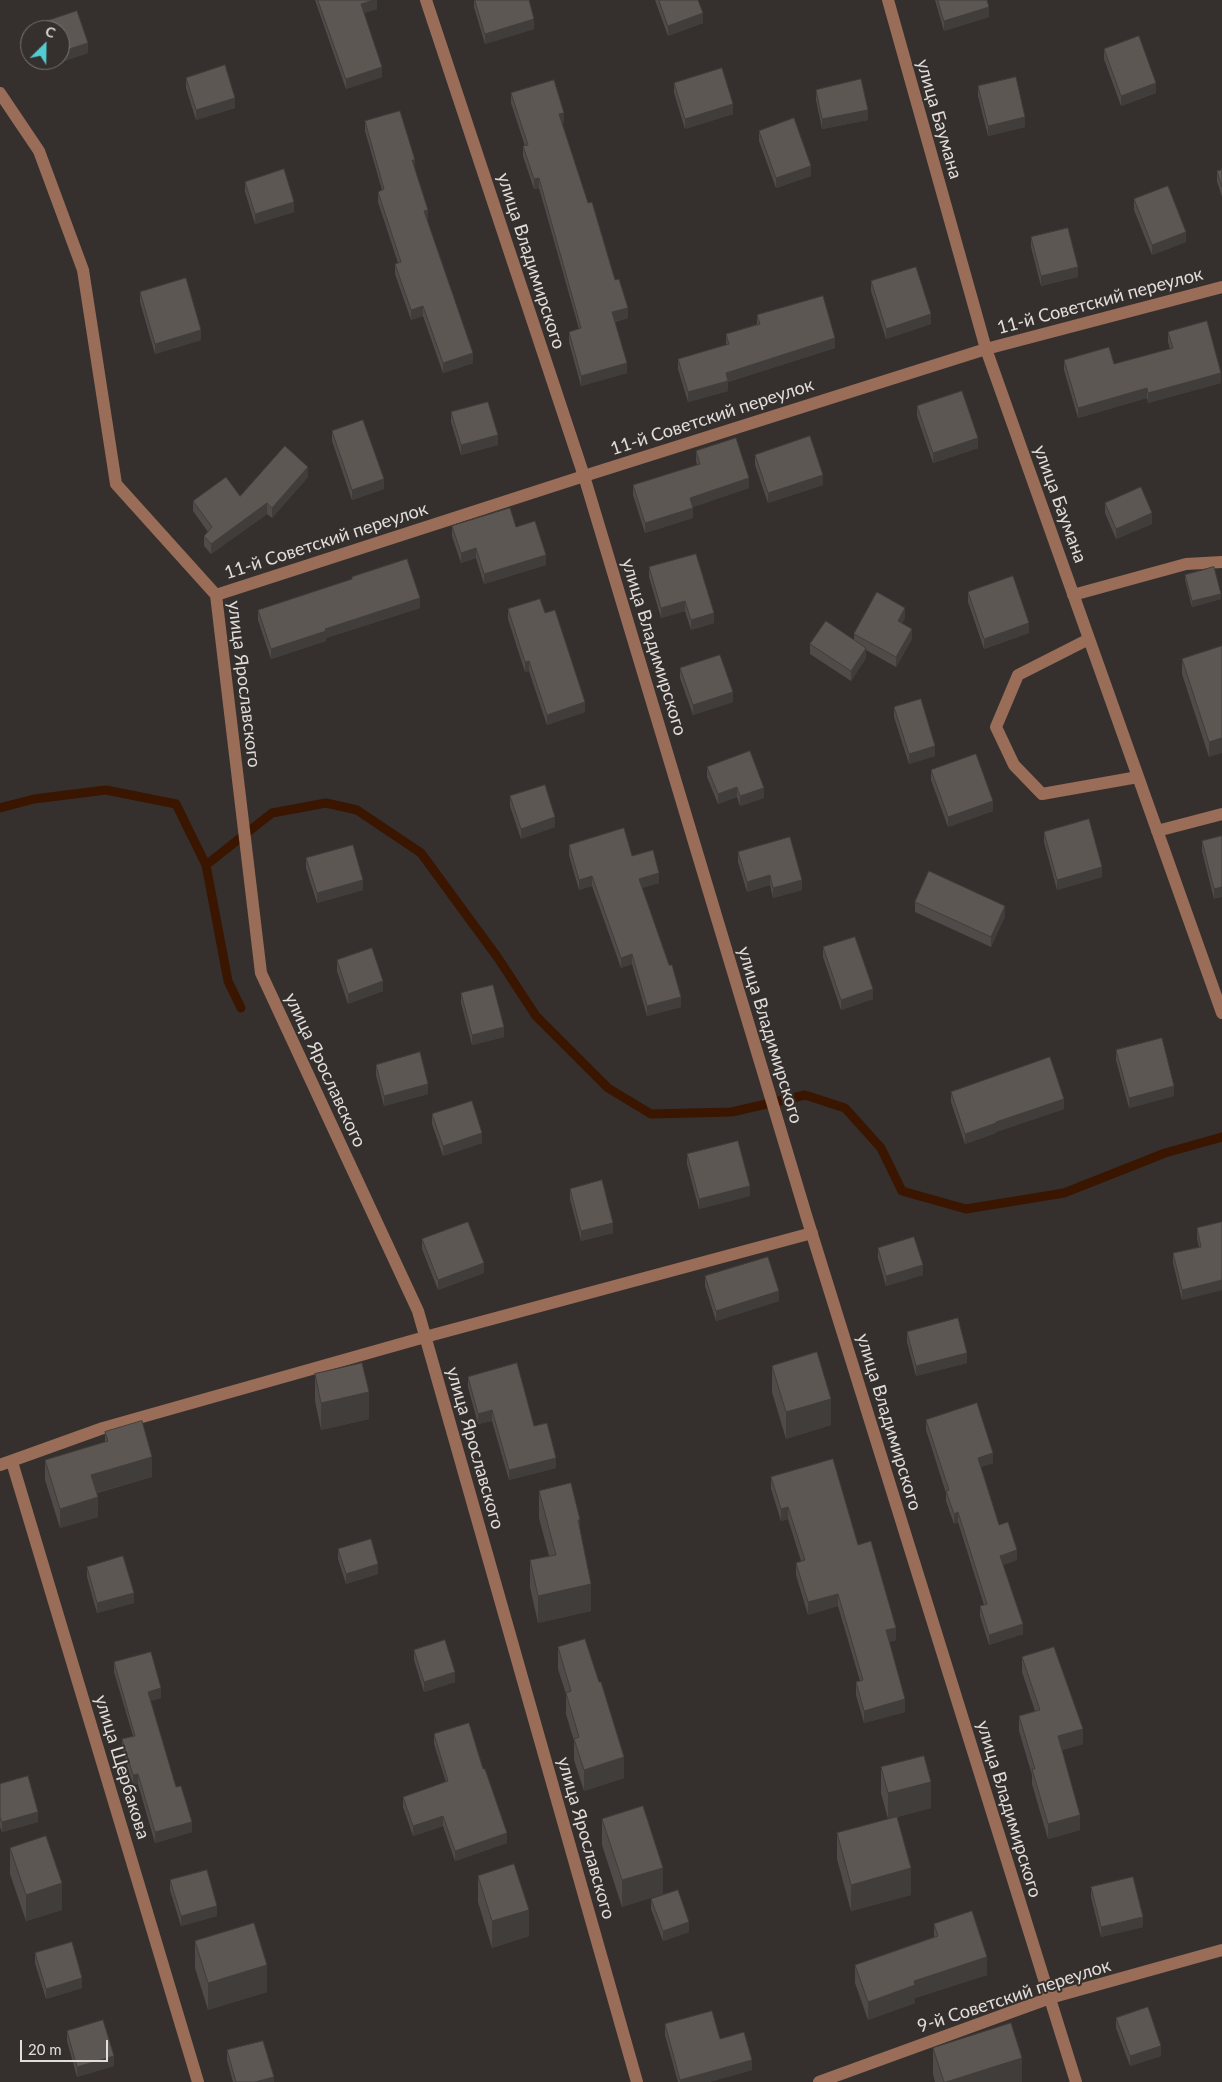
<!DOCTYPE html>
<meta charset="utf-8">
<style>
body{margin:0}
#map{position:relative;width:1222px;height:2082px;overflow:hidden;background:#35302d;font-family:Lato,sans-serif}
canvas{display:block}
.north{position:absolute;left:20px;top:20px;width:50px;height:50px;box-sizing:border-box;background:#35302d;border:1px solid #797573;border-radius:50%;rotate:23deg;font-size:14px;font-weight:700;line-height:20px;text-align:center;color:#e0dddb}
.north::after{content:'';display:block;margin:auto;width:18px;height:22px;background:#52ccd0;clip-path:polygon(50% 0,100% 100%,50% 72%,0 100%)}
.scale{position:absolute;left:20px;top:2040px;width:88px;height:22px;box-sizing:border-box;border:2px solid #e0dddb;border-top:0;padding-left:6px;font-size:15px;line-height:18px;white-space:nowrap;color:#e0dddb;-webkit-text-stroke:4px #35302d;paint-order:stroke}
</style>
<div id="map">
<canvas width="1222" height="2082"></canvas>
<div class="north">С</div>
<div class="scale">20 m</div>
</div>
<script>
const ctx = document.querySelector('canvas').getContext('2d');
ctx.lineJoin = 'round';
function stroke(path, color, width, dash) { ctx.strokeStyle = color; ctx.lineWidth = width; ctx.lineCap = dash ? 'butt' : 'round'; ctx.setLineDash(dash || []); ctx.stroke(path); }
function paint(path, color) { ctx.fillStyle = color; ctx.fill(path, 'evenodd'); }
function write(font, color, halo, rows, align = 'center') {
  ctx.font = font + ' Lato,sans-serif'; ctx.lineWidth = 4; ctx.setLineDash([]); ctx.textBaseline = 'middle'; ctx.strokeStyle = halo; ctx.fillStyle = color; for (const [text, x, y, turn = 0] of rows) {
    ctx.save(); ctx.translate(x, y); ctx.rotate((+turn || 0) * Math.PI / 180); ctx.textAlign = isNaN(turn) ? turn : align; if (halo) ctx.strokeText(text, 0, 0); ctx.fillText(text, 0, 0); ctx.restore();
  }
}
stroke(new Path2D(`
 M0 808 34 799 106 790 176 804 206 865 228 981 241 1008
 M206 865 272 813 326 803 357 810 421 853 498 958 536 1016 608 1088 651 1114 732 1112 805 1095 845 1108 881 1148 902 1191 966 1209 1064 1193 1165 1153 1222 1137`), '#3a1500', 9);
stroke(new Path2D(`
 M426 0 584 476 806 1215 1076 2082
 M888 0 986 349 1222 1013
 M0 93 39 151 83 270 116 484 216 595 261 973 418 1311 637 2082
 M216 595 584 476 986 349 1222 287
 M1073 595 1186 564 1222 562
 M1089 639 1018 675 996 727 1014 765 1042 794 1138 777
 M1157 831 1222 814
 M12 1462 198 2082
 M0 1465 103 1428 425 1337 812 1233
 M819 2082 1050 1998 1222 1950`), '#996d57', 12);
paint(new Path2D(`
 M315 0H377V9L364 13 382 77 346 89Z
 M474 0H529L534 29 485 44 474 7Z
 M655 0H698L703 23 668 36Z
 M935 0H987L989 17 944 31Z
 M77 11 88 43V53L49 66 47 60H60V30H38V24Z
 M1104 49 1156 93 1121 106 1104 59Z
 M186 78 235 108 196 120 186 88Z
 M674 83 733 114 685 129 674 93Z
 M978 86 1025 127 988 136 978 96Z
 M816 90 868 120 822 129 816 100Z
 M511 93 564 123H562L588 203 628 318 615 322 627 373 581 386 569 342V332L579 329 539 188 534 189 523 156V146H525L511 103Z
 M365 121 415 169 428 220H427L473 363 443 373 423 316 411 320 395 274V264L398 263 378 202V192L382 190 365 131Z
 M759 131 811 176 776 188 759 141Z
 M1222 170V197L1217 181V171Z
 M245 182 294 212 255 224 245 192Z
 M1134 199 1186 242 1152 255 1134 210Z
 M1031 237 1078 277 1041 286 1031 247Z
 M871 281 931 324 886 339 871 291Z
 M140 292 201 340 155 354 140 302Z
 M757 315 835 348 728 382V391L688 402 678 369V359L726 345V334L757 324Z
 M1168 332 1221 383 1148 403 1147 398 1078 418 1064 370V360L1114 364 1170 349 1168 342Z
 M917 406 978 448 933 463 917 416Z
 M451 412 498 445 461 455 451 422Z
 M332 431 384 489 352 500 332 441Z
 M696 451 749 488 693 507V518L645 533 633 495V485L697 465 696 461Z
 M755 455 823 485 768 503 755 465Z
 M308 477 272 518 267 514 211 554 204 546V536L208 532 193 511V501L240 496Z
 M1105 503 1152 524 1116 539 1105 513Z
 M452 526 516 527 546 565 484 584 476 558 461 563 452 536Z
 M649 567 714 623 691 630 685 611 661 618 649 577Z
 M1185 575 1221 599 1192 607 1185 580Z
 M352 577 420 608 326 638V641L271 659 258 620V610L352 580Z
 M968 592 1029 633 984 649 968 602Z
 M508 609 545 613 585 712 547 725 529 671 525 672 508 619Z
 M905 618 902 623 912 639 896 667 866 650V658L851 681 810 654V644L854 640V634Z
 M1222 646 1209 757 1182 674V659Z
 M680 668 733 702 693 715 680 678Z
 M894 707 935 756 909 764 894 717Z
 M707 767 764 798 740 806 737 797 718 804 707 777Z
 M931 770 993 811 948 827 931 780Z
 M510 796 555 827 521 839 510 806Z
 M1044 832 1102 877 1057 890 1044 842Z
 M1222 836 1214 899 1202 851V841Z
 M569 845 632 856 659 883 642 888 669 965 681 1007 647 1016 632 964 621 968 592 886 579 890 569 855Z
 M738 852 802 890 773 898 770 885 747 892 738 862Z
 M306 858 363 890 317 903 306 868Z
 M915 902 1005 916 991 947 915 912Z
 M823 947 873 999 841 1010 823 957Z
 M337 960 383 991 348 1004 337 971Z
 M461 993 504 1037 472 1045 461 1003Z
 M1116 1050 1174 1096 1129 1108 1116 1060Z
 M376 1065 428 1094 384 1106 376 1075Z
 M951 1092 1064 1109 996 1132V1133L965 1144 951 1102Z
 M432 1114 482 1143 443 1156 432 1124Z
 M687 1154 750 1196 699 1209 687 1164Z
 M570 1189 613 1233 581 1241 570 1199Z
 M1222 1222V1290L1182 1300 1173 1263V1253L1199 1247 1197 1238V1228Z
 M422 1239 484 1273 438 1290 422 1249Z
 M878 1248 923 1275 886 1286 878 1258Z
 M705 1276 779 1301 716 1321 705 1286Z
 M907 1332 967 1363 916 1376 907 1342Z
 M772 1366 831 1425 786 1439 772 1392Z
 M315 1374 369 1419 321 1430 315 1401Z
 M468 1377 534 1426 556 1468 509 1480 492 1421 478 1424 468 1387Z
 M926 1420 993 1463 981 1467 999 1525 1017 1560 1003 1565 1023 1634 989 1645 980 1616V1606L984 1605 958 1522 954 1524 946 1501V1493L926 1430Z
 M105 1432 152 1477 97 1493 98 1517 60 1528 45 1480V1460L105 1442Z
 M771 1477 858 1545 896 1640 889 1642 905 1712 864 1723 856 1695V1682L860 1681 838 1606 808 1615 796 1575V1563L801 1561 788 1519 781 1521 771 1489Z
 M539 1491 580 1533 591 1611 538 1623 530 1587V1560L549 1556 539 1518Z
 M338 1549 378 1574 346 1584 338 1559Z
 M87 1567 134 1603 97 1613 87 1577Z
 M558 1647 599 1682 624 1778 584 1791 574 1760V1741L566 1714V1694L558 1669Z
 M414 1650 455 1682 424 1692 414 1660Z
 M1022 1657 1083 1744 1062 1750 1080 1830 1048 1839 1032 1784V1775L1019 1731V1716L1035 1711 1022 1672Z
 M114 1662 161 1698 150 1701 176 1787 192 1832 155 1843 138 1784 133 1785 122 1749V1739L133 1736 114 1672Z
 M434 1734 483 1769 507 1843 455 1861 443 1826 413 1836 403 1807V1797L446 1782 434 1744Z
 M881 1767 931 1808 897 1817 911 1895 851 1911 837 1859V1833L888 1819 881 1793Z
 M0 1784 38 1822 2 1832 0 1827Z
 M602 1819 663 1894 622 1907 602 1845Z
 M10 1848 62 1910 26 1921 10 1874Z
 M478 1876 529 1936 492 1948 478 1902Z
 M170 1880 217 1916 181 1926 170 1890Z
 M1091 1887 1143 1927 1101 1937 1091 1897Z
 M651 1899 689 1932 663 1941 651 1909Z
 M934 1924 987 1975 915 1998V2003L868 2020 855 1983V1965L934 1937Z
 M195 1941 267 1992 208 2010 195 1968Z
 M35 1953 82 1988 46 1999 35 1963Z
 M1116 2018 1161 2056 1130 2066 1116 2028Z
 M665 2024 720 2039 752 2070 709 2082H678L665 2035Z
 M67 2031 114 2066 77 2077 67 2041Z
 M933 2048 1022 2082H935L933 2074Z
 M227 2050 274 2082H233L227 2060Z`), '#504b48');
paint(new Path2D(`
 M374 0H377V9L361 14V4Z
 M989 7V17L944 31V21Z
 M703 13V23L668 36V26Z
 M534 19V29L485 44V34Z
 M88 43V53L49 66V60H60V52Z
 M382 67V77L346 89V79Z
 M1156 83V93L1121 106V96Z
 M235 98V108L196 120V110Z
 M733 104V114L685 129V119Z
 M868 110V120L822 129V119Z
 M564 113V123L559 124V114Z
 M1025 117V127L988 136V126Z
 M412 160H415V170Z
 M811 166V176L776 188V178Z
 M539 178V188L534 189V179Z
 M294 202V212L255 224V214Z
 M428 210V220L424 221V211Z
 M1186 232V242L1152 255V245Z
 M1078 267V277L1041 286V276Z
 M423 306V316L411 320V310Z
 M628 308V318L612 322V312Z
 M931 314V324L886 339V329Z
 M201 330V340L155 354V344Z
 M835 338V348L728 382V391L688 402V392L726 373Z
 M473 353V363L443 373V363Z
 M627 363V373L581 386V376Z
 M1221 373V383L1148 403V393Z
 M1147 388V398L1078 418V408Z
 M498 435V445L461 455V445Z
 M978 438V448L933 463V453Z
 M308 467V477L272 518V508Z
 M823 475V485L768 503V493Z
 M749 478V488L690 508V498Z
 M384 479V489L352 500V490Z
 M267 503V514L211 554V544Z
 M693 508V518L645 533V523Z
 M1152 513V524L1116 539V529Z
 M476 548V558L461 563V553Z
 M546 555V565L484 584V574Z
 M1221 594V599L1192 607V601Z
 M420 598V608L326 638V641L271 659V649L325 629Z
 M685 601V611L661 618V608Z
 M905 608V618L898 631V621Z
 M714 613V623L691 630V620Z
 M1029 623V633L984 649V639Z
 M912 629V639L896 667V657Z
 M866 648V658L851 681V671Z
 M529 661V671L525 672V662Z
 M733 692V702L693 715V705Z
 M585 702V712L547 725V715Z
 M1222 738V753L1209 757V742Z
 M935 746V756L909 764V754Z
 M737 787V797L718 804V794Z
 M764 788V798L740 806V796Z
 M993 801V811L948 827V817Z
 M555 817V827L521 839V829Z
 M1102 867V877L1057 890V880Z
 M659 873V883L639 889V879Z
 M770 875V885L747 892V882Z
 M592 876V886L579 890V880Z
 M363 880V890L317 903V893Z
 M802 880V890L773 898V888Z
 M1222 887V897L1214 899V889Z
 M1005 906V916L991 947V937Z
 M632 954V964L621 968V958Z
 M383 981V991L348 1004V994Z
 M873 989V999L841 1010V1000Z
 M681 997V1007L647 1016V1006Z
 M504 1027V1037L472 1045V1035Z
 M428 1084V1094L384 1106V1096Z
 M1174 1086V1096L1129 1108V1098Z
 M1064 1099V1109L996 1132V1133L965 1144V1134L996 1122Z
 M482 1133V1143L443 1156V1146Z
 M750 1186V1196L699 1209V1199Z
 M613 1223V1233L581 1241V1231Z
 M484 1263V1273L438 1290V1280Z
 M923 1265V1275L886 1286V1276Z
 M1222 1280V1290L1182 1300V1290Z
 M779 1291V1301L716 1321V1311Z
 M967 1353V1363L916 1376V1366Z
 M369 1392V1419L321 1430V1403Z
 M831 1399V1425L786 1439V1412Z
 M492 1410V1421L478 1424V1414Z
 M993 1453V1463L978 1468V1458Z
 M152 1457V1477L91 1494V1475Z
 M556 1458V1468L509 1480V1470Z
 M98 1497V1517L60 1528V1509Z
 M788 1507V1519L781 1521V1509Z
 M958 1512V1522L954 1524V1514Z
 M578 1520H580V1546Z
 M1017 1550V1560L1000 1566V1556Z
 M378 1564V1574L346 1584V1574Z
 M591 1584V1611L538 1623V1596Z
 M134 1593V1603L97 1613V1603Z
 M838 1594V1606L808 1615V1602Z
 M1023 1624V1634L989 1645V1635Z
 M896 1628V1640L886 1642V1630Z
 M455 1672V1682L424 1692V1682Z
 M161 1688V1698L148 1702V1692Z
 M905 1699V1712L864 1723V1711Z
 M1083 1729V1744L1058 1751V1736Z
 M624 1757V1778L584 1791V1770Z
 M138 1774V1784L133 1785V1775Z
 M931 1782V1808L888 1819V1793Z
 M38 1812V1822L2 1832V1822Z
 M1080 1815V1830L1048 1839V1824Z
 M443 1816V1826L413 1836V1826Z
 M192 1822V1832L155 1843V1832Z
 M507 1833V1843L455 1861V1851Z
 M663 1868V1894L622 1907V1880Z
 M911 1868V1895L851 1911V1885Z
 M62 1883V1910L26 1921V1895Z
 M217 1906V1916L181 1926V1916Z
 M529 1910V1936L492 1948V1921Z
 M1143 1917V1927L1101 1937V1927Z
 M689 1922V1932L663 1941V1931Z
 M987 1957V1975L915 1998V2003L868 2020V2002L914 1981Z
 M267 1965V1992L208 2010V1983Z
 M82 1978V1988L46 1999V1989Z
 M1161 2046V2056L1130 2066V2056Z
 M114 2056V2066L77 2077V2067Z
 M1022 2058V2082H946Z
 M752 2060V2070L709 2082H680V2080Z
 M274 2077V2082H255Z`), '#413d3b');
const building = new Path2D(`
 M318 0H374L361 4 382 67 346 79Z
 M475 0H529L534 19 485 34Z
 M659 0H698L703 13 668 26Z
 M938 0H987L989 7 944 21Z
 M77 11 88 43 60 52V30H40L38 24Z
 M1139 36 1156 83 1121 96 1104 49Z
 M225 65 235 98 196 110 186 78Z
 M722 68 733 104 685 119 674 83Z
 M1016 77 1025 117 988 126 978 86Z
 M861 79 868 110 822 119 816 90Z
 M554 80 564 113 559 114 588 203 592 202 615 280 619 279 628 308 612 312 627 363 581 376 569 332 581 328 539 178 534 179 523 146 528 145 511 93Z
 M400 111 415 160H412L428 210 424 211 473 353 443 363 423 306 411 310 395 264 401 262 378 192 384 189 365 121Z
 M794 118 811 166 776 178 759 131Z
 M284 169 294 202 255 214 245 182Z
 M1222 170V187L1217 171Z
 M1168 186 1186 232 1152 245 1134 199Z
 M1068 228 1078 267 1041 276 1031 237Z
 M916 267 931 314 886 329 871 281Z
 M186 278 201 330 155 344 140 292Z
 M823 296 835 338 726 373 728 381 688 392 678 359 729 344 726 334 760 324 757 315Z
 M1207 321 1221 373 1148 393 1147 388 1078 408 1064 360 1109 347 1114 364 1173 348 1168 332Z
 M962 391 978 438 933 453 917 406Z
 M488 402 498 435 461 445 451 412Z
 M363 420 384 479 352 490 332 431Z
 M810 436 823 475 768 493 755 455Z
 M736 438 749 478 690 498 693 508 645 523 633 485 700 464 696 451Z
 M285 446 308 467 272 508 267 503 211 544 204 536 212 527 193 501 226 477 240 496Z
 M1141 487 1152 513 1116 529 1105 503Z
 M510 508 516 527 535 521 546 555 484 574 476 548 461 553 452 526Z
 M696 554 714 613 691 620 685 601 661 608 649 567Z
 M407 559 420 598 325 629 326 631 271 649 258 610 352 579V577Z
 M1214 567 1221 594 1192 601 1185 575Z
 M1013 576 1029 623 984 639 968 592Z
 M877 592 905 608 898 621 912 629 896 657 854 634Z
 M540 599 545 613 555 610 585 702 547 715 529 661 525 662 508 609Z
 M826 621 866 648 851 671 810 644Z
 M1222 646V738L1209 742 1182 659Z
 M720 655 733 692 693 705 680 668Z
 M921 699 935 746 909 754 894 707Z
 M750 751 764 788 740 796 737 787 718 794 707 767Z
 M976 754 993 801 948 817 931 770Z
 M545 785 555 817 521 829 510 796Z
 M1089 819 1102 867 1057 880 1044 832Z
 M624 828 632 856 653 850 659 873 639 879 669 965H672L681 997 647 1006 632 954 621 958 592 876 579 880 569 845Z
 M1222 836V887L1214 889 1202 841Z
 M790 837 802 880 773 888 770 875 747 882 738 852Z
 M353 845 363 880 317 893 306 858Z
 M929 871 1005 906 991 937 915 902Z
 M855 937 873 989 841 1000 823 947Z
 M372 948 383 981 348 994 337 960Z
 M493 985 504 1027 472 1035 461 993Z
 M1162 1038 1174 1086 1129 1098 1116 1050Z
 M420 1052 428 1084 384 1096 376 1065Z
 M1050 1057 1064 1099 996 1122V1123L965 1134 951 1092Z
 M472 1101 482 1133 443 1146 432 1114Z
 M738 1141 750 1186 699 1199 687 1154Z
 M602 1180 613 1223 581 1231 570 1189Z
 M468 1222 484 1263 438 1280 422 1239Z
 M1222 1222V1280L1182 1290 1173 1253 1201 1247 1197 1228Z
 M914 1237 923 1265 886 1276 878 1248Z
 M768 1257 779 1291 716 1311 705 1276Z
 M958 1318 967 1353 916 1366 907 1332Z
 M817 1352 831 1399 786 1412 772 1366Z
 M362 1363 369 1392 321 1403 315 1374Z
 M517 1363 534 1426 547 1423 556 1458 509 1470 492 1410 478 1414 468 1377Z
 M977 1403 993 1453 978 1458 999 1525 1008 1522 1017 1550 1000 1556 1023 1624 989 1635 980 1606 987 1604 958 1512 954 1514 946 1491 949 1490 926 1420Z
 M142 1421 152 1457 91 1475 98 1497 60 1509 45 1460 108 1441 105 1432Z
 M833 1459 858 1545 871 1541 896 1628 886 1630 905 1699 864 1711 856 1682 863 1680 838 1594 808 1602 796 1563 805 1560 788 1507 781 1509 771 1477Z
 M571 1483 580 1520H578L591 1584 538 1596 530 1560 556 1555 539 1491Z
 M371 1539 378 1564 346 1574 338 1549Z
 M123 1556 134 1593 97 1603 87 1567Z
 M585 1639 599 1682H601L624 1757 584 1770 574 1739 579 1737 566 1693 571 1691 558 1647Z
 M445 1640 455 1672 424 1682 414 1650Z
 M1054 1647 1083 1729 1058 1736 1080 1815 1048 1824 1032 1769H1035L1019 1716 1040 1710 1022 1657Z
 M151 1652 161 1688 148 1692 176 1787 181 1786 192 1822 155 1832 138 1774 133 1775 122 1739 135 1736 114 1662Z
 M469 1723 483 1769H485L507 1833 455 1851 443 1816 413 1826 403 1797 448 1781 434 1734Z
 M924 1756 931 1782 888 1793 881 1767Z
 M28 1776 38 1812 2 1822 0 1817V1784Z
 M643 1806 663 1868 622 1880 602 1819Z
 M897 1817 911 1868 851 1885 837 1833Z
 M46 1836 62 1883 26 1895 10 1848Z
 M514 1864 529 1910 492 1921 478 1876Z
 M207 1870 217 1906 181 1916 170 1880Z
 M1133 1877 1143 1917 1101 1927 1091 1887Z
 M678 1890 689 1922 663 1931 651 1899Z
 M972 1911 987 1957 914 1981 915 1985 868 2002 855 1965 938 1936 934 1924Z
 M254 1923 267 1965 208 1983 195 1941Z
 M72 1942 82 1978 46 1989 35 1953Z
 M1148 2007 1161 2046 1130 2056 1116 2018Z
 M712 2011 720 2039 744 2032 752 2060 680 2080 665 2024Z
 M103 2020 114 2056 77 2067 67 2031Z
 M1011 2023 1022 2058 946 2082H944L933 2048Z
 M263 2041 274 2077 255 2082H236L227 2050Z`);
paint(building, '#5d5754');
stroke(building, '#413d3b', 1);
write('18px', '#e0dddb', '#35302d', [
 ["улица Баумана",939,119,74],
 ["улица Владимирского",531,261,72],
 ["11-й Советский переулок",1100,301,-15],
 ["11-й Советский переулок",712,417,-18],
 ["улица Баумана",1060,504,70],
 ["11-й Советский переулок",326,541,-18],
 ["улица Владимирского",654,647,73],
 ["улица Ярославского",244,684,83],
 ["улица Владимирского",770,1035,73],
 ["улица Ярославского",325,1070,65],
 ["улица Владимирского",889,1422,73],
 ["улица Ярославского",475,1448,74],
 ["улица Щербакова",122,1767,73],
 ["улица Владимирского",1009,1809,73],
 ["улица Ярославского",586,1838,74],
 ["9-й Советский переулок",1014,1996,-18]
]);
</script>
